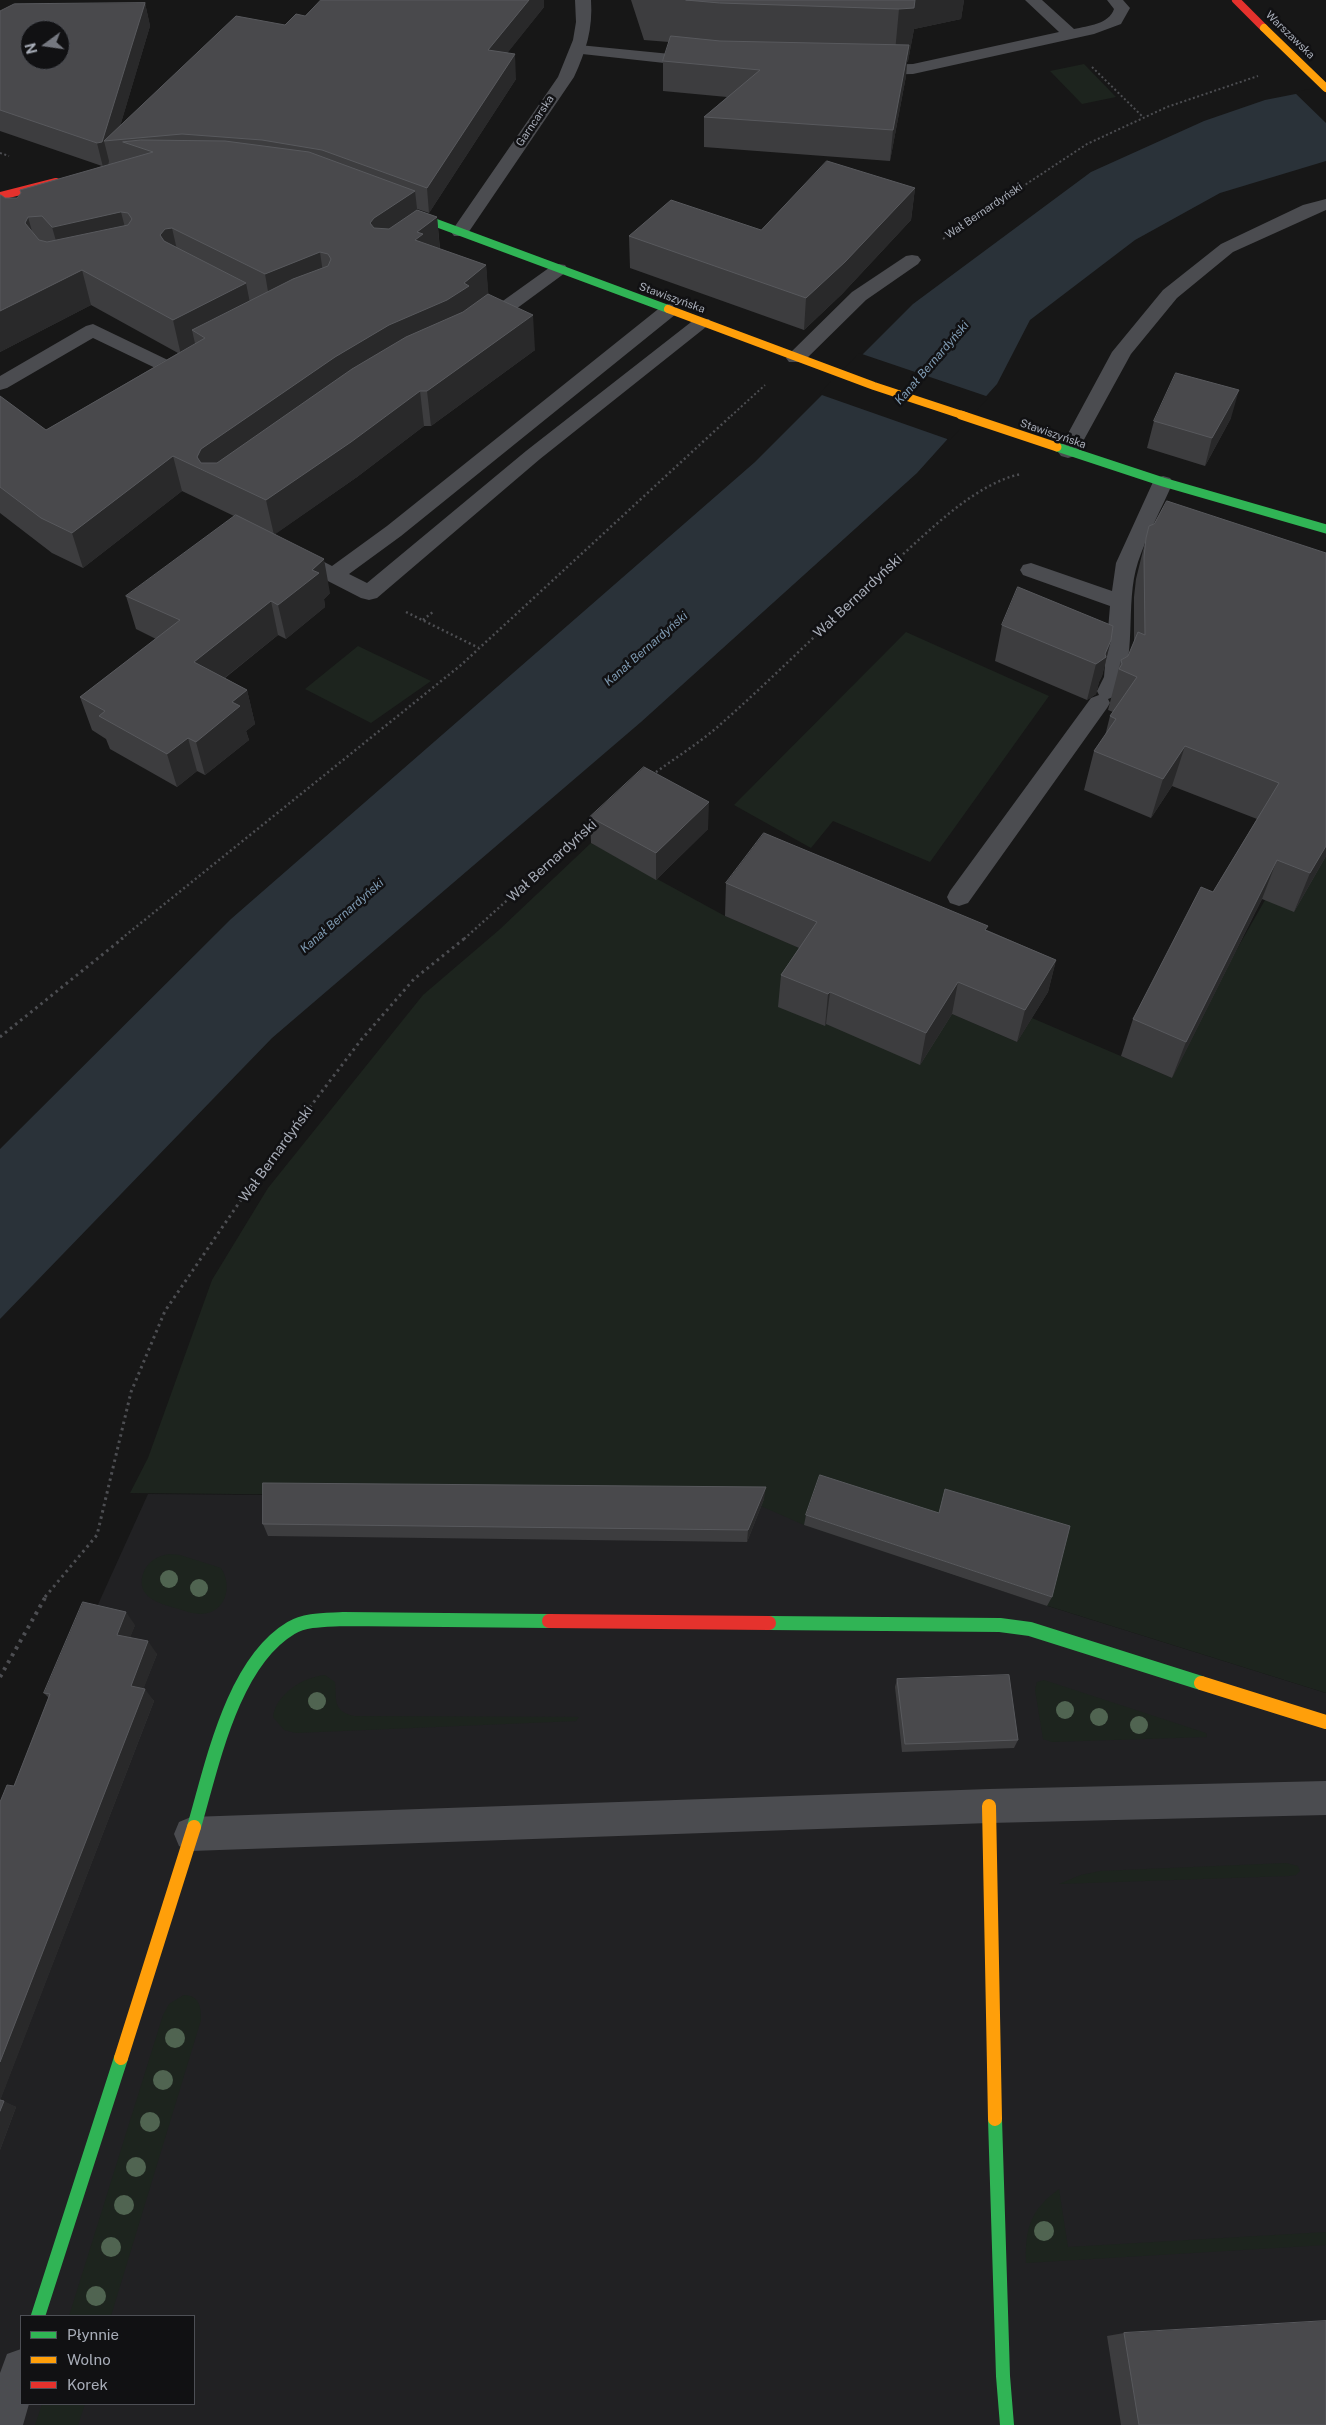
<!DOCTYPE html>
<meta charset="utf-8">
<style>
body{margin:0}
#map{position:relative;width:1326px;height:2425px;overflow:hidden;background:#171717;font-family:"Public Sans",sans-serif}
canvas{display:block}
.legend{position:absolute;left:20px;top:2315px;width:175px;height:90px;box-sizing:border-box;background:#111113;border:1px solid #4d4f55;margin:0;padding:6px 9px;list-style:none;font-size:15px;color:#a8adb8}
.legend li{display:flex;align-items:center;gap:10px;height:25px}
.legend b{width:25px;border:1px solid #4d4f55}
.north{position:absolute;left:20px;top:20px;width:50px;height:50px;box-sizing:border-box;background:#111113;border:1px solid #4d4f55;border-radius:50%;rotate:256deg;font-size:14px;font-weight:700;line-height:20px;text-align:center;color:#a8adb8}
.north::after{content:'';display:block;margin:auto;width:18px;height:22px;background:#757880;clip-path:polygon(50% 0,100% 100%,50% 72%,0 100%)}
</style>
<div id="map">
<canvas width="1326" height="2425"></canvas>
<ul class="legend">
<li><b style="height:6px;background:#30b455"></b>Płynnie</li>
<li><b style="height:6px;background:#ff9f0a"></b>Wolno</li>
<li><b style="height:6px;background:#e5322d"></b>Korek</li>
</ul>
<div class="north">N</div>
</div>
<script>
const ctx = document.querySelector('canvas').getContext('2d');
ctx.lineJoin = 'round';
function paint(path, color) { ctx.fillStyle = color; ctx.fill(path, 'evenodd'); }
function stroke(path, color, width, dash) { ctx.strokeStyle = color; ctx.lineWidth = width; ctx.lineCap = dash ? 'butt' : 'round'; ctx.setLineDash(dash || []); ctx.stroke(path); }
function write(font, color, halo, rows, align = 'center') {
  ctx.font = font + ' "Public Sans",sans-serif'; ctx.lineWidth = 5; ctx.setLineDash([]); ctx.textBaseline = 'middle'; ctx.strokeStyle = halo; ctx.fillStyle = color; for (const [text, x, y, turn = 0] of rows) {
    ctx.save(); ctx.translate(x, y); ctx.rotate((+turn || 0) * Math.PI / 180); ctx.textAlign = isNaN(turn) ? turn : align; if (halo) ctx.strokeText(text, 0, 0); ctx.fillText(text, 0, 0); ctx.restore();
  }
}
paint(new Path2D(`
 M148 1494 745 1499 924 1565 1048 1606 1326 1693V2425H0V1821ZM21 2316H194V2404H21Z`), '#212123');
paint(new Path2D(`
 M1084 64 1116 97 1082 104 1050 71Z
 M906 632 1049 696 930 862 833 821 811 848 734 805Z
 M358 646 431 681 371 723 305 689Z
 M591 843 725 916 1017 1042 1032 1018 1172 1078 1233 956 1265 900 1326 856V1693L1048 1606 804 1525 745 1499 130 1493 148 1458 212 1280 268 1188 423 995 499 930Z
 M169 1554 180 1555 221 1568C233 1586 226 1613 201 1614 192 1614 183 1610 175 1608 158 1603 136 1597 143 1574 147 1562 157 1556 169 1554Z
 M325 1675 335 1682C337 1700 332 1711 354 1716L579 1717 576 1721 296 1733 284 1730 273 1717C276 1694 303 1677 325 1675Z
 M1044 1680 1206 1733 1207 1737 1052 1742 1043 1739 1035 1690 1037 1682Z
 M1286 1863 1298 1866 1300 1871 1296 1875 1289 1876 1059 1884 1081 1875 1100 1871Z
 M184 1995C200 1996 201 2007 201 2020L111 2316H69L163 2015 169 2004Z
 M1059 2189 1068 2247 1326 2232V2245L1026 2263C1025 2229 1030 2210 1059 2189Z
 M42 2404H85L78 2425H35Z`), '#1d241e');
paint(new Path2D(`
 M1326 88V161L1220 193 1135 240 1030 320 997 384 917 473 641 722 272 1038 0 1319V1149L231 919 755 462 913 304 1091 172 1204 121 1265 100Z`), '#2a3239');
paint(new Path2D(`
 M1326 86V123L1294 92Z
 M859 353 989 397 950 440 819 394Z`), '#171717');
stroke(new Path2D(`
 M1092 67 1144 118
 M0 153 9 156
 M943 239 1087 144 1167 107 1258 76
 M731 416 765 385`), '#4d4e52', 2, [2, 2.5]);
stroke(new Path2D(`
 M406 612 479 648
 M423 620 434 611
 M652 775C675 758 701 742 722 723 783 669 839 611 900 557 932 528 977 483 1021 474
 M121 939 461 665 732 415
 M464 939 591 825`), '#4d4e52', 2.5, [2, 3]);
stroke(new Path2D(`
 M0 1037 123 938
 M45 1597 97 1535 131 1392 165 1311 256 1178 361 1040 414 979 465 938`), '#4d4e52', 3, [2.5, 4]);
stroke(new Path2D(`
 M0 1677 46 1596`), '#4d4e52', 4, [3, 5]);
paint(new Path2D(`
 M1025 0H1042L1074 29C1088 26 1109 24 1114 9L1107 0H1123L1130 8 1121 24 1094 34 913 74 869 75 863 73 861 70 863 67 869 65 913 64 1059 32Z
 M579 45 701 57 707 59 709 62 707 65 701 67 573 53 571 50 573 47Z
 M1326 199V210L1233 252 1177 298 1131 354 1075 456 1068 458 1061 456 1058 452 1112 352 1163 290 1221 244 1303 205Z
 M912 255 918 256 921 260 918 264 866 300 803 362H789L786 358 789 354 852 292 906 256Z
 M559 264 565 265 568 269 565 273 486 331H472L470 327 472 323 553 265Z
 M669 304 676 306 678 310 676 314 401 536 349 574 367 583 526 451 695 319H709L711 323 540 459 377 598 369 600 361 598 285 559 281 554 285 549 292 547 299 549 332 566 387 526 662 306Z
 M93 324 172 362 192 354 199 356 202 360 199 364 172 376 93 338 7 388 0 390V376L86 326Z
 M1163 476 1170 478 1173 482C1162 508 1147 535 1138 562 1124 605 1139 658 1116 696L1108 699 1110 703 1107 708 968 903 959 906 950 903 947 897 950 891 1091 698 1099 695 1097 691 1104 677 1110 606 1023 575 1020 570 1023 565 1031 563 1112 591 1116 563 1153 482 1156 478Z`), '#4b4c50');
paint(new Path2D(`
 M575 0H591C593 29 586 51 574 77L466 236H454L451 232 558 77 573 40 576 22Z
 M1326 1781V1815L989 1823 191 1851 179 1846 174 1834 179 1822 191 1817 989 1789Z
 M21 2349V2404H29L23 2425H0V2373L7 2354Z`), '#4b4c50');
stroke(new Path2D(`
 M404 211 668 309`), '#30b455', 8);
stroke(new Path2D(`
 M1057 447 1163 482 1326 529`), '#30b455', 9);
stroke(new Path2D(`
 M769 1623 1000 1625 1030 1629 1201 1683
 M194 1827C212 1766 232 1663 291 1628 306 1619 326 1620 343 1619L549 1621
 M995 2119 1003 2376 1007 2425
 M38 2316 121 2058`), '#30b455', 14);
stroke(new Path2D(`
 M668 309 874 386 965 416`), '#ff9f0a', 8);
stroke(new Path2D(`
 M961 415 1057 447`), '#ff9f0a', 9);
stroke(new Path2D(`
 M1201 1683 1326 1722
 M989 1806 995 2119
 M121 2058 194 1827`), '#ff9f0a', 14);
stroke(new Path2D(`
 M1236 0 1264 28
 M0 196 56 182`), '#e5322d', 8);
stroke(new Path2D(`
 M549 1621 769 1623`), '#e5322d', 14);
stroke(new Path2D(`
 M1264 28 1326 88`), '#ff9f0a', 8);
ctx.fillStyle = '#506451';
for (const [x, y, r] of [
 [169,1579,9],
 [199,1588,9],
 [317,1701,9],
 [1065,1710,9],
 [1099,1717,9],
 [1139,1725,9],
 [175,2038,10],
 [163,2080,10],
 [150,2122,10],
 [136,2167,10],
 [124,2205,10],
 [1044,2231,10],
 [111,2247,10],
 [96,2296,10]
]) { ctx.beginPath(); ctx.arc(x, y, r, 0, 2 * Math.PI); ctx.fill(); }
paint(new Path2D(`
 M321 0H544V7L507 53 516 79 429 213 417 209V210L437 217 440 249 486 265 488 294 535 350 431 426H424L357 477 275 534 330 593 324 599 325 607 286 639 278 635 225 678 247 690 255 724 246 731 249 740 205 775 197 771 177 787 110 749 106 739 92 730 80 697 156 639 136 629 126 596 234 516 182 491 83 568 52 553 0 513V396L46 430 178 353 91 305 0 352V195L5 198H17L102 166 0 131V11L145 3 150 26 120 126 285 25 305 16Z
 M631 0H964L961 19 914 29 908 61 907 62 906 76 890 161 704 147V117L727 97 663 91V61L669 42 644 40Z
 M915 188 911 220 842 294 804 330 630 268 629 236 761 230Z
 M1231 418 1205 466 1147 448 1154 421Z
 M1149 526 1326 856 1294 912 1262 899 1172 1078 1121 1056 1133 1019 1213 892 1257 819 1172 786 1151 818 1084 790 1094 751 1105 736 1110 716 1113 712 1108 710 1121 660 1128 656 1134 643V597L1136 579Z
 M1002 625 1111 640 1102 676 1099 682 1096 694 1087 700 995 661Z
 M590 817 708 829 656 880 591 843Z
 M726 883 987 930 1056 960 1048 992 1017 1042 952 1014 920 1065 826 1024 825 1026 778 1007 781 975 799 948 725 916Z
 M764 1499 747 1542 268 1536 263 1524Z
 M806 1515 1052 1597 1047 1606 804 1525Z
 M135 1625 130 1637 157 1654 143 1689 154 1701 0 2100 16 2107 0 2150V1802L14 1786 49 1698 44 1693Z
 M897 1679 1018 1740 1014 1748 902 1752 895 1687Z
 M1124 2333 1326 2425H1121L1107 2336Z`), '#3d3d3f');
paint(new Path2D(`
 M529 0H544V7L490 75 488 50Z
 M915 0H964L961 19 914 29 908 61 907 62 906 76 890 161 893 130 894 63 899 9Z
 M145 3 150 26 116 140 104 141 109 161 108 166 103 167 97 143Z
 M515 54 516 79 429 213 427 188Z
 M915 188 911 220 842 294 804 330 806 298Z
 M415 191 419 226 379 252 370 223 374 218Z
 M121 212 130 247 62 262 52 227Z
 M28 217 38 252 25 223Z
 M437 217 440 252 415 240 417 232Z
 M172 228 180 263 160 235 165 229Z
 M320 252 325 287 271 309 265 274Z
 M486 265 489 300 219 478 200 469 197 457 201 449 335 357 389 325 464 283Z
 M82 270 91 305 0 352V311Z
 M246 283 253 318 205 338 192 330 196 348 181 355 173 320Z
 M533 315 535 350 431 426 427 391Z
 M1239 390 1231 418 1205 466 1212 438Z
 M420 391 424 426 357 477 274 535 266 500Z
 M173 456 182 491 83 568 72 533Z
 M324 559 330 593 324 599 325 607 286 639 278 605 312 570Z
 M271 601 278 635 203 695 194 662Z
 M1111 640 1102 676 1099 682 1096 694 1087 700 1096 664 1105 654Z
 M247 690 255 724 246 731 249 740 205 775 196 742 232 702Z
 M188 738 197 771 177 787 167 754Z
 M1185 746 1172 786 1151 818 1163 779Z
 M709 802 708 829 656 880V853Z
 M1326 846V856L1294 912 1310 873Z
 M1277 860 1262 899 1172 1078 1186 1042Z
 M1056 960 1048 992 1017 1042 1025 1010Z
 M958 982 952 1014 920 1065 926 1033Z
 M830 992 826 1024 825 1026 828 994Z
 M766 1487 764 1499 747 1542 748 1530Z
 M126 1612 135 1625 126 1648 117 1635Z
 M148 1641 157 1654 140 1698 131 1686Z
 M145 1689 154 1701 0 2101V2062Z
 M4 2101 16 2107 0 2150V2111Z`), '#29292a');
const building = new Path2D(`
 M321 0H529L488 50 515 54 427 188 322 150 262 140 182 134 104 141 236 16 285 25 296 14 305 16Z
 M686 0H915L914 8 899 9 720 3Z
 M145 3 102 142 97 143 0 110V11L14 4ZM30 30H60V60H30Z
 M671 36 720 41 909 45 893 130 704 117 760 70 663 61Z
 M141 140 225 141 309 152 415 191 374 218 370 223 374 228 389 229 417 210 437 217 417 232 423 234 415 240 486 265 464 283 469 286 447 300 389 325 335 357 201 449 197 457 201 463H217L352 369 406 337 463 312 488 294 533 315 427 391H420L351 442 266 500 173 456 72 533 41 518 0 487V396L46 430 205 338 192 330 293 279 328 266 331 259 328 254 320 252 265 274 172 228 165 229 160 235 164 241 246 283 173 320 82 270 0 311V195H1L5 198H17L21 193 20 190 153 152 123 142ZM121 212 128 213 132 219 128 225 47 242 39 240 25 223 28 217 42 216 52 227Z
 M827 161 915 188 845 262 806 298 629 236 671 200 761 230Z
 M1176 373 1239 390 1212 438 1154 421Z
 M1167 501 1326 553V846L1310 873 1277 860 1186 1042 1133 1019 1201 887 1213 892 1279 783 1185 746 1163 779 1094 751 1116 719 1110 716 1137 677 1119 669 1122 664 1121 660 1128 656 1138 632 1145 635 1144 557 1146 538 1149 526 1154 524Z
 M236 515 324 559 312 570 319 573 278 605 271 601 194 662 247 690 232 702 240 706 196 742 188 738 167 754 99 716 105 711 80 697 180 620 126 596Z
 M1018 587 1113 626 1111 640 1105 654 1106 657 1096 664 1002 625Z
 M644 767 709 802 656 853 590 817Z
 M764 833 988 926 985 930 1056 960 1025 1010 958 982 926 1033 830 992 828 994 781 975 817 922 726 883Z
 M820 1475 939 1513 945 1489 1070 1526 1052 1597 806 1515Z
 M263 1483 766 1487 748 1530 263 1524Z
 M83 1602 126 1612 117 1635 148 1641 131 1686 145 1689 0 2062V1802L7 1785 14 1786 50 1694 44 1693Z
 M1009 1675 1018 1740 905 1744 897 1679Z
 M0 2100 4 2101 0 2111Z
 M1326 2321V2425H1139L1124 2333Z`);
paint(building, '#49494c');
stroke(building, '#58595d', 1);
write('11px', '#a8adb8', '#111113', [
 ["Warszawska",1290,35,44],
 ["Garncarska",535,121,-56],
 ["Wał Bernardyński",984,211,-34],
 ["Stawiszyńska",672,298,20],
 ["Stawiszyńska",1053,434,19]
]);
write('italic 12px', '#7f9bb3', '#111113', [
 ["Kanał Bernardyński",932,363,-49],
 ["Kanał Bernardyński",646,649,-41],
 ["Kanał Bernardyński",342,916,-41]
]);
write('14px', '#a8adb8', '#111113', [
 ["Wał Bernardyński",858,596,-43],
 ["Wał Bernardyński",552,861,-42],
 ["Wał Bernardyński",276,1154,-54]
]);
</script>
